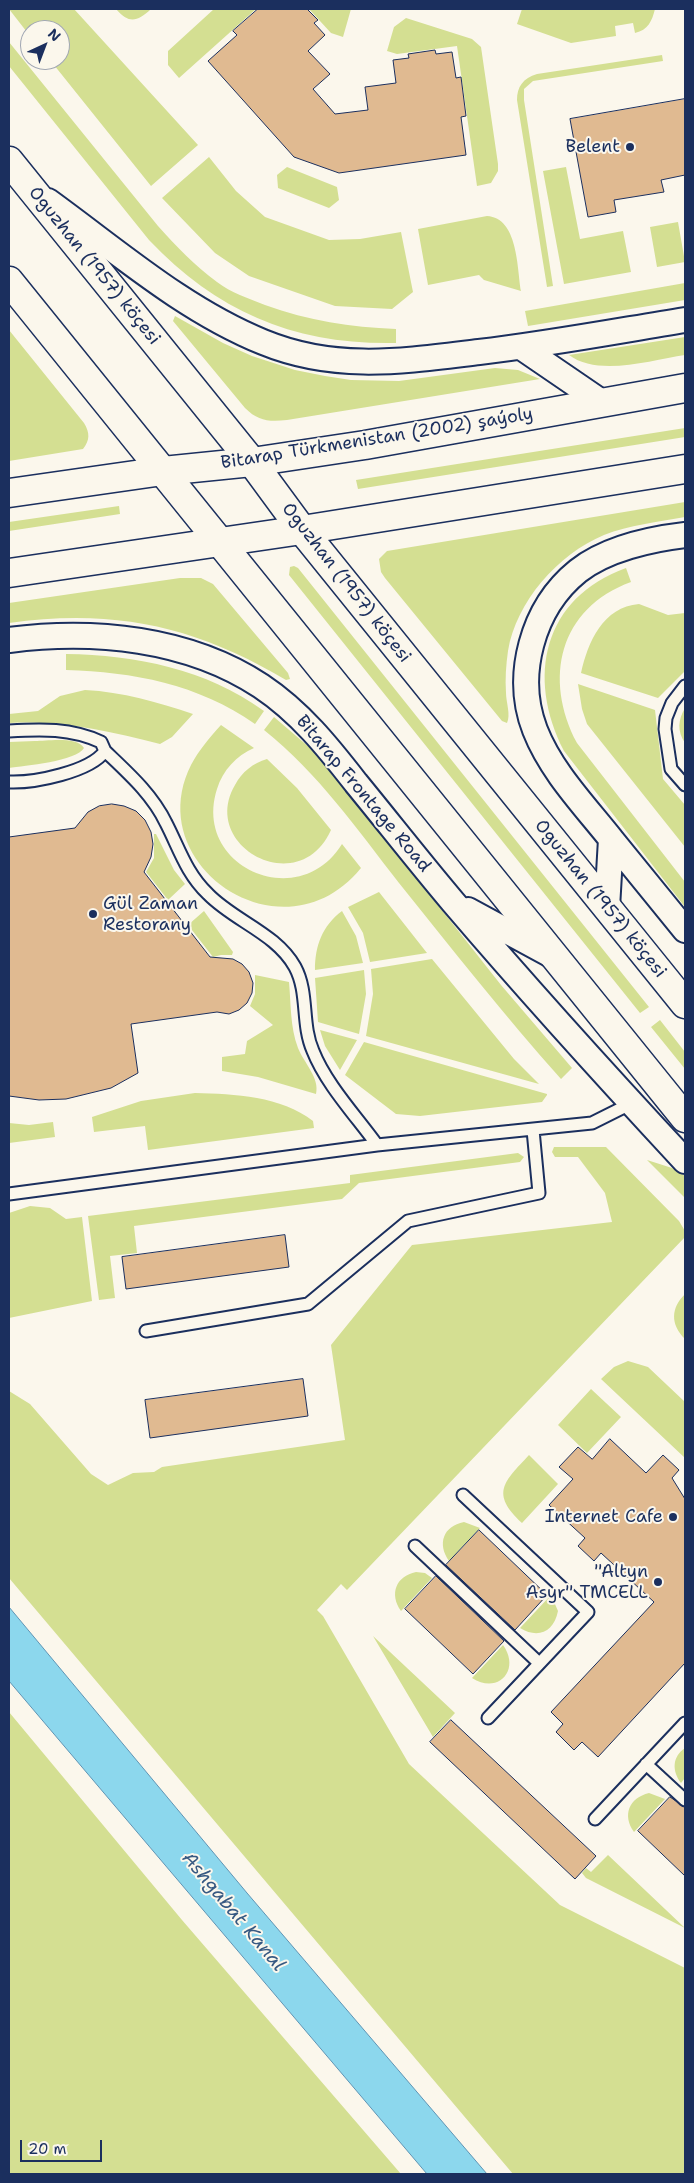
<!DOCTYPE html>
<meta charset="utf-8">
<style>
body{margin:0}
#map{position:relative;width:694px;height:2183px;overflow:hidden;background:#fbf7ec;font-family:"Shantell Sans",sans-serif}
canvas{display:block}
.frame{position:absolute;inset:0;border:10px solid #1b2f5e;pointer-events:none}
.north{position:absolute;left:20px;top:20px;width:50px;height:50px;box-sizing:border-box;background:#fbf7ec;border:1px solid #a1a7b3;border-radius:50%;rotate:43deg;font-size:14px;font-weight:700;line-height:20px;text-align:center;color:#1b2f5e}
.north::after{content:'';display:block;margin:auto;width:18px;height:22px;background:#1b2f5e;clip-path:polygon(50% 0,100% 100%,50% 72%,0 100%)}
.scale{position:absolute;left:20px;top:2140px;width:82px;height:22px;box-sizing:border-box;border:2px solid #1b2f5e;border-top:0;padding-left:6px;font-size:15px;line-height:18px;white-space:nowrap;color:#1b2f5e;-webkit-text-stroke:4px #fbf7ec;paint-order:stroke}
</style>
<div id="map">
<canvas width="694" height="2183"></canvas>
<div class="frame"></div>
<div class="north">N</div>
<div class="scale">20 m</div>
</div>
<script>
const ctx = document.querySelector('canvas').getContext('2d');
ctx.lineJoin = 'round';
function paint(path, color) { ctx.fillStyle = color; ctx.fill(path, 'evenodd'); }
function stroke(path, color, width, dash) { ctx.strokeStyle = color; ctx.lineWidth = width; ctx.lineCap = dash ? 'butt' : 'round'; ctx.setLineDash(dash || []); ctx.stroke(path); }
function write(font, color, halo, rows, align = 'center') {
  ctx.font = font + ' "Shantell Sans",sans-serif'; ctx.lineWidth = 4; ctx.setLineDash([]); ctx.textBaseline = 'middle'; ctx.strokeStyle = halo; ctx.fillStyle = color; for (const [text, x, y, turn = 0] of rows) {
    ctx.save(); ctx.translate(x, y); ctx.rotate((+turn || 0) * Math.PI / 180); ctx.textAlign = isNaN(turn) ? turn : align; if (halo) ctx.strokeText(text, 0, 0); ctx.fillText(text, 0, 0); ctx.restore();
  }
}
paint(new Path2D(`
 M9 9H74L198 145 151 186 50 60H60V30H30V36Z
 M116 9H151C137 22 129 24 116 9Z
 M214 9H256L179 78 168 65V51Z
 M309 9H351L343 37 331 33Z
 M522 9H655C652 21 648 30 635 33L633 23 615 26 616 36 571 43 517 24Z
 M406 18 472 39 481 47 498 164V171L491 183 477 186 457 46 397 54 387 51 394 27Z
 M9 42 158 226C176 246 195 266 217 282 231 293 248 298 265 305 309 321 350 327 396 329V343C296 345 218 313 149 240L9 66Z
 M662 55 663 61 533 81 524 89V100L553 286 547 287 517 100C517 87 523 78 537 74Z
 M209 157 236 191 265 217 329 240 360 239 401 232 413 292 392 309 335 306 249 276 215 253 162 198Z
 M287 167 337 187 339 200 329 208 278 188 277 175Z
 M566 167 580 239 623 231 631 272 564 284 543 171Z
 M487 216C518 218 517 267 521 291L484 280 479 275 428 285 418 229Z
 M678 222 685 262 657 267 650 227Z
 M685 283V300L528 326 525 311Z
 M175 316 223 343 252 356 295 370 325 376 351 380 399 381 495 368 518 370 540 379 287 420C269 422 258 421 245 408L173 321Z
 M9 330 84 423C90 433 90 440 83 449L9 461Z
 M685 337V355C652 360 598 377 569 355Z
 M685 428V437L358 489 356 480Z
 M685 502V517C658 522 629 525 604 535 558 554 516 602 508 651 506 665 505 679 506 693 506 702 511 715 507 723L502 721 385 578 381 572 379 559 387 551Z
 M119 506 120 514 9 531V522Z
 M294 566 298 568 649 1007 640 1013 289 575 290 567Z
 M626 568 631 582C559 608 543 679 577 743L685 882V907L564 751C526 677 543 598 626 568Z
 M180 578H201L213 584 288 673 290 679 286 680C196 626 113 608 9 623V603Z
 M639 604 668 615 685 613V671L658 698 581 673C588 642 603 607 639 604Z
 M66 654C136 655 206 669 264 711L255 724C198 684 133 672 66 670Z
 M578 684 655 710 663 779 685 805V847L587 724 582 709Z
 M85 690C123 692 157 702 193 714L172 737 160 744C109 731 62 720 9 723V714L38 711 60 696Z
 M685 708V743C677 731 678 720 685 708Z
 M274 717 316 753 336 776 501 985 572 1068 561 1079C504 1015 452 949 399 883 357 829 318 773 264 730Z
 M221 725 254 748C236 756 223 770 217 789 192 867 299 914 342 844L361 868C284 963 140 866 191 765 199 750 210 737 221 725Z
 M35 741C47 741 77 736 84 748 77 761 24 766 9 768V742Z
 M267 759 297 788 331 830C299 901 199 846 235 785 242 772 253 763 267 759Z
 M154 834H156L174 870 185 884 168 900 146 872 154 858Z
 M379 892 427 953 370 962 363 933 348 907Z
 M204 911 233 952 232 955H221L213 957 188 925Z
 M342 911 356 936 363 963 315 970C315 946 322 926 342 911Z
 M432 959 514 1059 539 1084 366 1036 373 994 371 969Z
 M364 970 366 994 359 1034 318 1022 315 978Z
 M255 975 289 982C291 1003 290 1027 298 1048 304 1063 320 1078 316 1094L258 1077 222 1071V1057L245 1054 247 1041 273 1025 250 1006 255 994Z
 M660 1020 685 1052V1069L651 1027Z
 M320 1030 357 1040 340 1070 325 1046Z
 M364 1042 547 1094V1095L542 1102 420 1116 396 1114 345 1075Z
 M195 1093C235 1094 281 1096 313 1121L314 1128 148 1150 145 1126 94 1132 92 1117 141 1101Z
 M53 1122 55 1137 9 1143V1123L29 1125Z
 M554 1147H606L679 1221 685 1231V1237L347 1590 341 1584 317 1610 323 1616 409 1764 560 1905 685 1968V2174H513L9 1578V1391L30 1404 91 1474 108 1485 133 1473 154 1472 162 1467 345 1440 331 1345 412 1245 612 1222 605 1193 578 1157H555L552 1152Z
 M518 1153 524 1157 520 1162 359 1183 342 1199 134 1226 137 1253 110 1256 115 1298 99 1300 88 1216 350 1183V1175Z
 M647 1160 672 1168 685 1176V1198Z
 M30 1206 50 1208 66 1219 82 1217 92 1301 9 1318V1213Z
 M685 1294V1339C670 1324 671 1308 685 1294Z
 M628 1361 648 1367 685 1402V1458L601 1379 614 1367Z
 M591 1389 621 1417 587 1453 558 1425Z
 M529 1455 558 1484 522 1523C490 1493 504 1482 529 1455Z
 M464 1522 480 1528 449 1561C437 1544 443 1526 464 1522Z
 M416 1572 425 1573 432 1578 401 1611C389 1594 396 1576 416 1572Z
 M551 1595 558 1611C554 1632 538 1639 520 1628Z
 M373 1636 455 1713 433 1737Z
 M503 1645C521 1670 498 1695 472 1678Z
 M9 1712 182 1920 401 2174H9Z
 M685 1748V1778L681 1783C672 1771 672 1757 685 1748Z
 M649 1793 665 1799 634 1832C622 1815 629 1798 649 1793Z
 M608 1855 685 1928 586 1878 582 1873 586 1868 591 1872Z`), '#d4df92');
const water = new Path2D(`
 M9 1607 247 1893 487 2174H427L9 1681Z`);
paint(water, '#8cd7ed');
stroke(water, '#5f94b4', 1);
const building = new Path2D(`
 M258 9H307L318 20 314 23 325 35 308 51 330 74 313 89 335 114 368 110 365 87 396 83 393 60 409 58 408 54 435 50 436 54 452 52 456 78 461 77 466 116 461 117 466 155 339 173 294 157 208 61 237 35 233 31Z
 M685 99V175L661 180 664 192 614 200 616 212 588 217 570 119Z
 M112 804 124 806 136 811 145 820 151 832 153 844 151 857 144 872 210 957 233 959 242 964 249 972 253 983 252 993 247 1003 239 1010 229 1014 217 1012 131 1024 138 1073 111 1088 66 1099 39 1100 9 1096V837L75 828 88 812 99 806Z
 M285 1235 289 1267 126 1289 122 1257Z
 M303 1379 308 1416 150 1438 145 1400Z
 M610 1439 646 1473 663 1455 679 1470 672 1478 685 1499V1663L598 1757 582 1742 574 1750 556 1732 563 1724 551 1712 654 1602 601 1553 594 1561 578 1546 585 1538 549 1505 573 1479 559 1467 578 1447 592 1459Z
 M479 1530 547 1595 515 1630 446 1565Z
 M436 1576 504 1641 473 1674 405 1609Z
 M451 1720 596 1856 575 1879 430 1742Z
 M670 1797 685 1807V1876L638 1831Z`);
paint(building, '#e0ba91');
stroke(building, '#1b2f5e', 1);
const lane = new Path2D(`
 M685 686 672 703 666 718 665 729 671 769 685 785
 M9 731C41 729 71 728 101 742L105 751C128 773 152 794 166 823 179 848 186 873 208 894 234 921 276 933 295 967 309 993 301 1024 313 1051 326 1084 356 1116 377 1145
 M9 782C34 783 90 772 105 751
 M9 1194 377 1145 592 1123 632 1103
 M146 1331 308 1304 408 1221 539 1193 533 1130
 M463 1495 588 1612 488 1718
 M415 1546 539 1663
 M646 1764 685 1800
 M595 1819 685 1723`);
const street = new Path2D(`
 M48 201C117 251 184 310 263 342 336 372 404 361 479 352 548 344 617 331 685 320
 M521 347 600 401
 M9 640C94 629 188 638 261 686 300 712 328 747 356 783 388 822 420 863 453 902 528 990 606 1076 685 1161
 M611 839 685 930
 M607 908 611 839C584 805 551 771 535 730 514 676 532 608 578 571 606 549 651 539 685 535
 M468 910 551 955`);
const secondary = new Path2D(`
 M9 161 252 462 302 530 685 1004
 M9 281 685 1118`);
const primary = new Path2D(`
 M9 493 163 471 252 462 365 445 685 388
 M9 573 302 530 685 469`);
stroke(lane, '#1b2f5e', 15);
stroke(street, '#1b2f5e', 28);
stroke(secondary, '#1b2f5e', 31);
stroke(primary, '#1b2f5e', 31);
stroke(lane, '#fbf7ec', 11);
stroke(street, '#fbf7ec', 24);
stroke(secondary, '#fbf7ec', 28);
stroke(primary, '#fbf7ec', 28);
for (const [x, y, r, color] of [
 [630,147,5,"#1b2f5e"],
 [93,914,5,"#1b2f5e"],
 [673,1517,5,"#1b2f5e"],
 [658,1582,5,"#1b2f5e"]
]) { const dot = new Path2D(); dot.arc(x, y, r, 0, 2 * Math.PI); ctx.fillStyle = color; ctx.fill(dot); stroke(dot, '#fbf7ec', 2); }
write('18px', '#1b2f5e', '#fbf7ec', [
 ["Belent",620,147],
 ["Gül Zaman",103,904,"left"],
 ["Restorany",103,925,"left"],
 ["Internet Cafe",663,1517],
 ["\"Altyn",648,1572],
 ["Asyr\" TMCELL",648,1593]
], 'right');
write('18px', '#1b2f5e', '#fbf7ec', [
 ["Oguzhan (1957) köçesi",94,266,51],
 ["Bitarap Türkmenistan (2002) şaýoly",377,439,-9],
 ["Oguzhan (1957) köçesi",346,583,52],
 ["Bitarap Frontage Road",363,794,50],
 ["Oguzhan (1957) köçesi",600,899,51]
]);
write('italic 19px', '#375982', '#fbf7ec', [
 ["Ashgabat Kanal",233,1912,50]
]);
</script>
